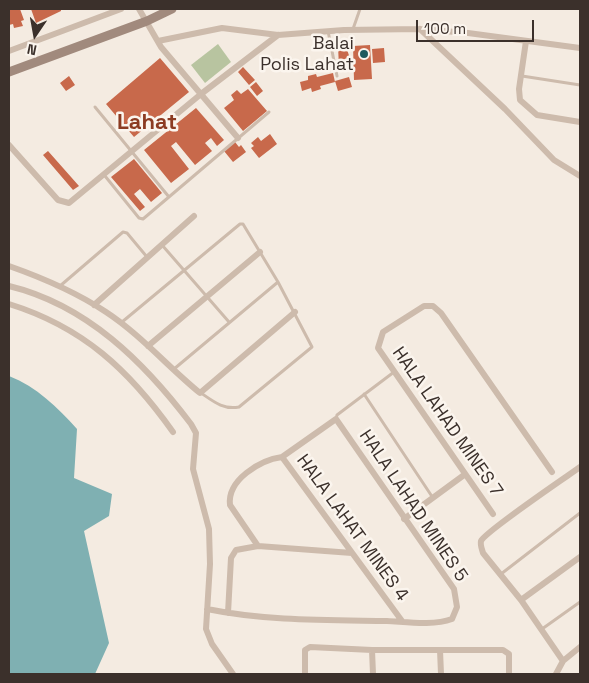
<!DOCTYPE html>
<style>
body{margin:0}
#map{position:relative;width:589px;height:683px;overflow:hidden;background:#f4ebe1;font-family:"Space Grotesk",sans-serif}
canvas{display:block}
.frame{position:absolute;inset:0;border:10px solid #3b302b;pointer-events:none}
.north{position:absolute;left:10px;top:10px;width:50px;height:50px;-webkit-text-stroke:4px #fbf5ee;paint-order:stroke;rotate:192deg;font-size:14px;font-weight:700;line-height:20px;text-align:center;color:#3b302b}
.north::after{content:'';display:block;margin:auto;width:18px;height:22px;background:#3b302b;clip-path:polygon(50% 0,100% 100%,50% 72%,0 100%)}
.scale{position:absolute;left:416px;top:20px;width:118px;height:22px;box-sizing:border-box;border:2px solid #3b302b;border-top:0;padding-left:6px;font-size:15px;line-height:18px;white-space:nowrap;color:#3b302b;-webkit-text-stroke:4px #fbf5ee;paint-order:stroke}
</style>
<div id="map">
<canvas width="589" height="683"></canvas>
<div class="frame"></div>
<div class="north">N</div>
<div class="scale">100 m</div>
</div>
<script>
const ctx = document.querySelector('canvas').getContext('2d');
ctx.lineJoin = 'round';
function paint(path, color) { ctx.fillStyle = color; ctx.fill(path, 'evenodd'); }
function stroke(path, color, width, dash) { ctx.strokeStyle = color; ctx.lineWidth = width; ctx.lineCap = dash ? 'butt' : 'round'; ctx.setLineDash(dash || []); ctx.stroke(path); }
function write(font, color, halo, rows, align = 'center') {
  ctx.font = font + ' "Space Grotesk",sans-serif'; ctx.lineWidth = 5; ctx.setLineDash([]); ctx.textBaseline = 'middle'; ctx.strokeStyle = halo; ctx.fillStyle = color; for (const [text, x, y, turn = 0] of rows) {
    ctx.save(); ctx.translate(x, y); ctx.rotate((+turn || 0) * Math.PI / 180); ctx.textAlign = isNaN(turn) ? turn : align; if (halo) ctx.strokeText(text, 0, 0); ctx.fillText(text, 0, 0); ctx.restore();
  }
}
paint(new Path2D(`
 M218 44 231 62 205 83 191 65Z`), '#b8c4a0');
paint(new Path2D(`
 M9 376C37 387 57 407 77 429L74 478 112 494 109 516 84 531 109 643 95 674H9Z`), '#7fb0b2');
paint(new Path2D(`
 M9 9H20L24 20 21 21 23 26 14 28 13 24 9 25Z
 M31 9H61V11L36 23Z
 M345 43 352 65 339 67 338 46 339 44Z
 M370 45 372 79 354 80 353 46Z
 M384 48 385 62 373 63 372 49Z
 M160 58 189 92 134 137 106 104Z
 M243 67 255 80 249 85 238 72Z
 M333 73 335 82 320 86 321 89 312 92 311 88 302 91 300 82 308 80V76L316 74 317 77Z
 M69 76 75 85 66 91 60 83Z
 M349 77 352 87 338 91 335 81Z
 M256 82 263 91 257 96 250 87Z
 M248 89 267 111 243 131 224 108 234 100 231 95 237 90 241 94Z
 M196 108 224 140 217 146 211 138 205 143 212 151 195 165 176 142 171 146 189 169 171 183 144 150Z
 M270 134 277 144 259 158 251 148 254 146 251 143 258 137 261 141Z
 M235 142 239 147 241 145 246 152 233 162 224 151Z
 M48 151 79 186 73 190 43 155Z
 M134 159 162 193 151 202 140 189 134 194 145 207 140 211 111 177Z`), '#c8694b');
stroke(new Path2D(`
 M353 29 360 9
 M328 31 337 76
 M522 76 580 85
 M95 107 169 197
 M105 176 139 218 143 219 269 112
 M162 245 229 322
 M60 286 123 232 127 233 147 257
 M122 322 240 224H243L278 282 312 347 239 407C224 410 214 402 201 393
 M174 369 278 282
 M364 394 433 498
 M336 419 337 415 394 372
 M501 574 580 513
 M542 629 580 602`), '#cdbbac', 3);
stroke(new Path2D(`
 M139 9 161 47 238 138
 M420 29 505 109 554 160 580 176
 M158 41 222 28 278 35 344 30 420 29 468 33 580 48
 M526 41 519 89 520 100 537 115 580 122
 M9 51 121 9
 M9 145 58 200 69 203 201 94 278 35
 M9 266C43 278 76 292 106 312 141 335 168 367 200 393L295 312
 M9 286C87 305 144 362 191 424L196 433 193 469 209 529 210 564 206 629 212 644 233 674
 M9 304C83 327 129 370 173 432
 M94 305 194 216
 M148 346 260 252
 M493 514 378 348 383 332 424 306H433L441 313 552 472
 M404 519 464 475
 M258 546 230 505C227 480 260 460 282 457
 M521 600 580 557
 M207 609C265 621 327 620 387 621 407 622 433 626 452 619L457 607 454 589 336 419 282 457 402 621
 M228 613 231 558 236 550 258 546 352 553
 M372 650 373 674
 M440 650 441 674
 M563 661 521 600 483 553C482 549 480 545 481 541 486 531 565 478 580 467
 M305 674V650L310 647 372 650H503L509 654V674
 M556 674 563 661 580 647`), '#cdbbac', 6);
stroke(new Path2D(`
 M9 72 147 21 172 9`), '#a18a7d', 9);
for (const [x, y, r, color] of [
 [364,54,5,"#1f5a5e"]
]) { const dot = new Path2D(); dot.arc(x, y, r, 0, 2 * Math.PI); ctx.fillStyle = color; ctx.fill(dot); stroke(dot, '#fbf5ee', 2); }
write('18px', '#3b302b', '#fbf5ee', [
 ["Balai",354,44],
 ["Polis Lahat",354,65]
], 'right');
write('18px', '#3b302b', '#fbf5ee', [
 ["HALA LAHAD MINES 7",447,422,55],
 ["HALA LAHAD MINES 5",413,506,56],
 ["HALA LAHAT MINES 4",352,528,54]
]);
write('bold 22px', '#8c3b22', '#fbf5ee', [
 ["Lahat",147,123]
]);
</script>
